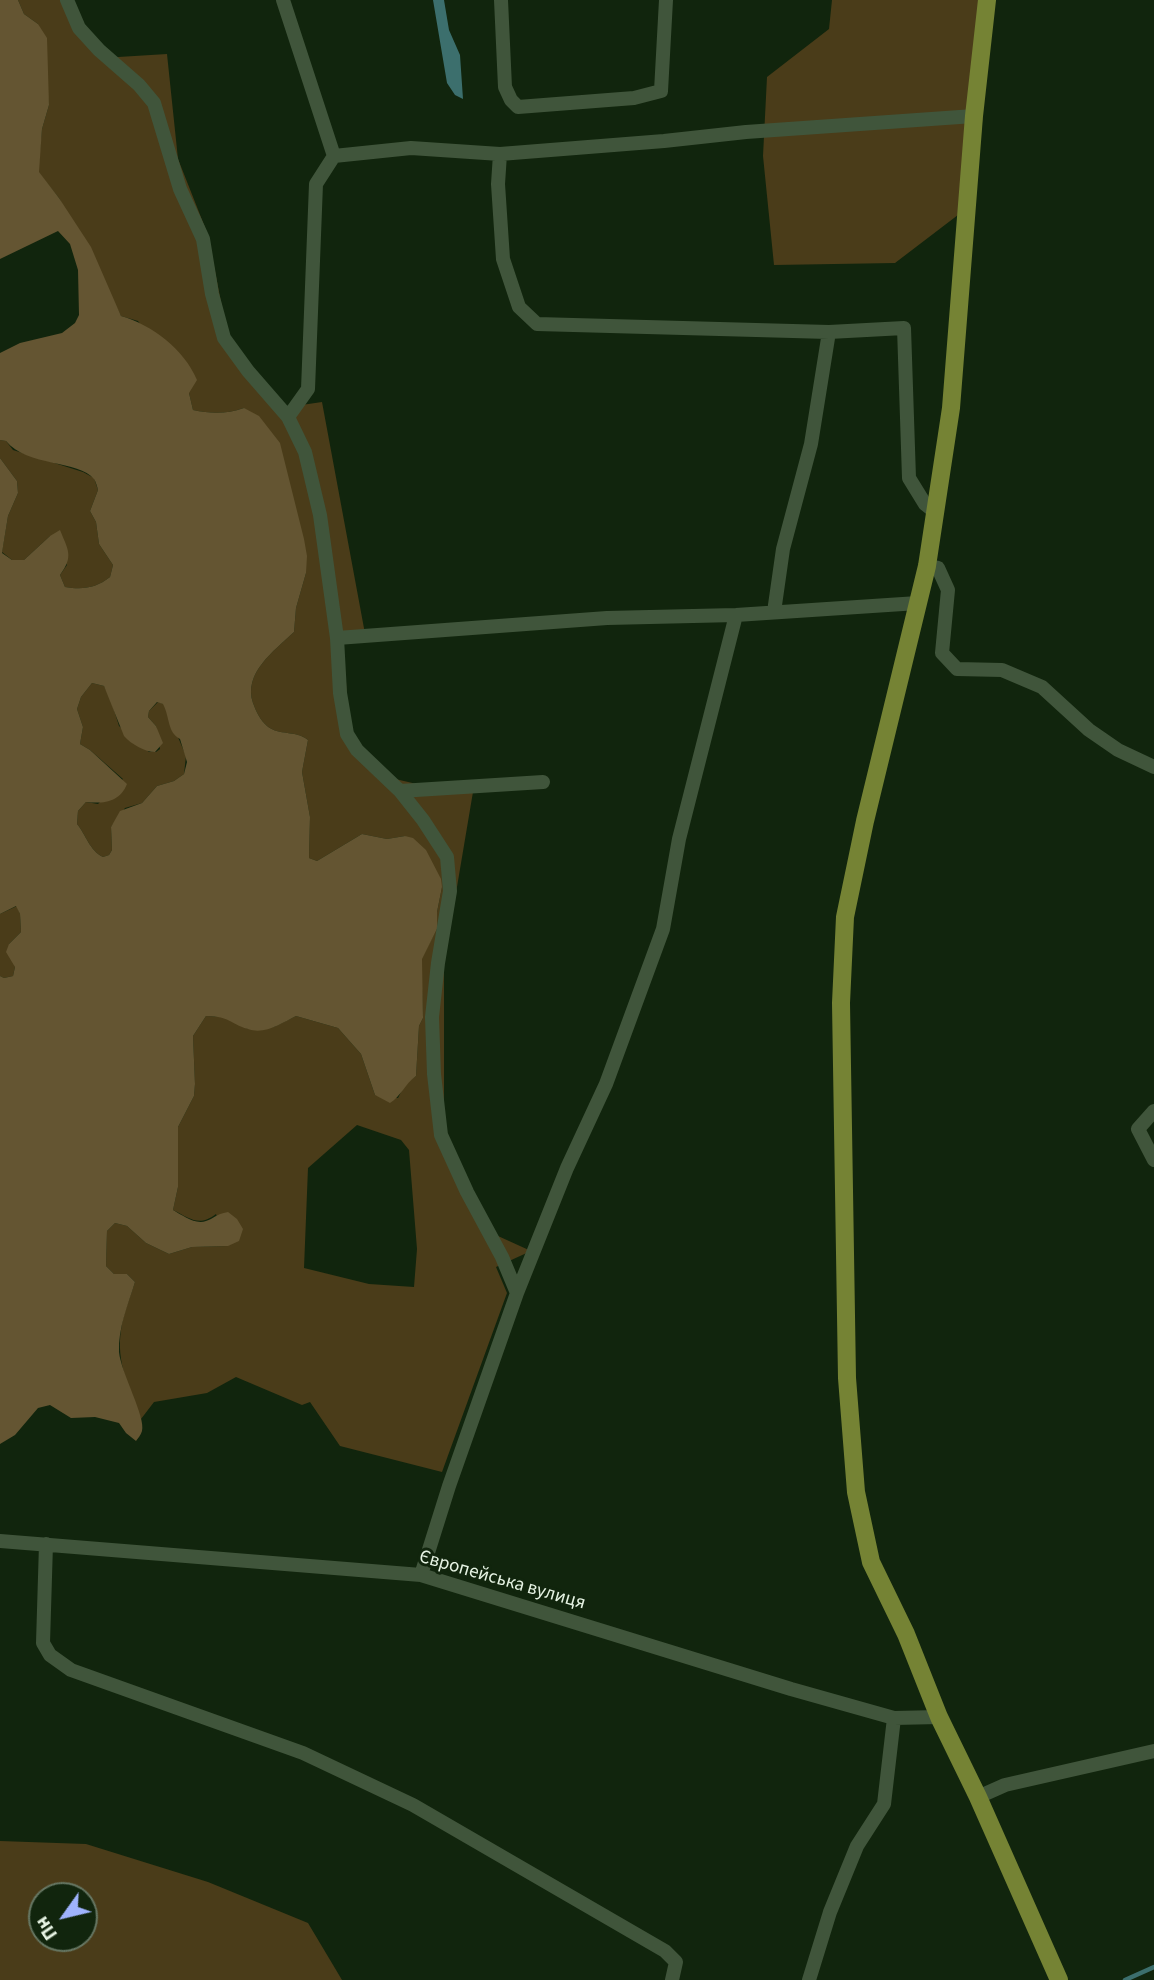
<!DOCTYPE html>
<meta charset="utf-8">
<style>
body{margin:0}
#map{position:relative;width:1154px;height:1980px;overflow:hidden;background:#11250d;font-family:"Source Sans 3",sans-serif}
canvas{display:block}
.north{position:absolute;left:28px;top:1882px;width:70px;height:70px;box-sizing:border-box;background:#11250d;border:2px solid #667763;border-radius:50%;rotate:236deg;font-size:19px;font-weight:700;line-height:28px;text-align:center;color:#e6f3e3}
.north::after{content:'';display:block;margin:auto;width:24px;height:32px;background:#9fb3fd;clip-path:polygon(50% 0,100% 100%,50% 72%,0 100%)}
</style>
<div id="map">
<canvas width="1154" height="1980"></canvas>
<div class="north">Пн</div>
</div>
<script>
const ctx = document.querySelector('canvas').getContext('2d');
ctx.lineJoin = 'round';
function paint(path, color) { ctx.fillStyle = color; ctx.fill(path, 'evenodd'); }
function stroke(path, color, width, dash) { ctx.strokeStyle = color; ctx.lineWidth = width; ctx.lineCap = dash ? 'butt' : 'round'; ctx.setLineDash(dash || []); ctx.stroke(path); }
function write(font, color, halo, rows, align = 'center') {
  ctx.font = font + ' "Source Sans 3",sans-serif'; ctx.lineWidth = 6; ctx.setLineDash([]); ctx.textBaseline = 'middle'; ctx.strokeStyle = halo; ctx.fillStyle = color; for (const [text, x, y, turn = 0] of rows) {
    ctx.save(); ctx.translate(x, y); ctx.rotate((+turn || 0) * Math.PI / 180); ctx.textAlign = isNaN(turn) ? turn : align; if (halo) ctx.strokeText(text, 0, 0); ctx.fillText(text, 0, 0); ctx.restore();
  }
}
paint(new Path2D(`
 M18 0H69L102 58 167 54 178 159 208 235 228 338 281 408 322 402 366 639 343 643 351 749 374 774 421 785 474 786 444 964V1151L487 1231 531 1251 496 1267 507 1293 442 1472 340 1446 310 1402 302 1405 236 1377 207 1393 154 1402 141 1419C129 1389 116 1362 121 1330 123 1314 130 1298 135 1282L127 1274H114L106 1266 107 1231 115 1223 127 1226 146 1243 169 1254 192 1247 228 1246 216 1214C199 1227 191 1219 173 1210L178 1187V1127L194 1096 195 1084 193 1036 206 1016 225 1017 248 1029 274 1027 296 1016 338 1028 361 1054 375 1095 398 1098 405 1084 416 1076 419 1026 423 1018 421 959 437 929V912L442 887 405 836 387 839 362 834 317 861 309 858 310 817 302 772 308 740C296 730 279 736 267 726 260 720 256 711 253 703 243 673 274 651 294 632L296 608 306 573 244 408C226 414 212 414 193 410L189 393 138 321 121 316 59 198 38 172 42 129 49 105 38 24 24 14ZM357 1125 401 1140 409 1150 417 1249 414 1287 369 1284 304 1268 308 1168Z
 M832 0H993L975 202 895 263 774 265 763 156 767 77 829 29Z
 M0 440 6 441 13 450 83 472 94 478 98 490 90 511 96 522 99 544 113 565 110 577C96 588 83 590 65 587L60 575 67 565 50 536 24 560H12L2 552 8 516 18 493 17 481 0 458Z
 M92 683 104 686 110 697 119 726 149 752H156L160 749 156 726 148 717 149 711 158 702 164 704 186 756 184 774 174 781 157 786 142 803 125 808 111 827 112 850 109 855 103 857C90 851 86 835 77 824L78 811 86 802 98 804 123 779 90 750 80 744 83 727 77 709 81 697Z
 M17 906 20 914 21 932 9 944 15 967 13 976 4 978 0 976V914Z
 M0 1841 86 1844 208 1882 308 1923 342 1980H0ZM42 1896H84V1938H42Z`), '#4a3c19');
paint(new Path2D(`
 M0 0H18L24 14 38 24 47 38 49 105 42 129 39 172 59 198 91 247 121 316C152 325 184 349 197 380L189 393 193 410C212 414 226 414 244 408L259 416 280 443 304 539 307 556 306 573 296 608 294 632C274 651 243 673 253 703 256 711 260 720 267 726 279 736 296 730 308 740L302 772 310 817 309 858 317 861 362 834 387 839 405 836 413 838 426 850 441 879 442 887 437 912V929L422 959 423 1018 419 1026 416 1076C405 1084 401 1096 390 1103L375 1095 361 1054 338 1028 296 1016C282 1023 265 1035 248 1029 228 1023 232 1017 206 1016L193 1036 195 1084 194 1096 178 1127V1187L173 1210C182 1215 195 1225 206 1221 214 1219 215 1214 228 1212L237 1219 243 1229 239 1241 228 1246 192 1247 169 1254 146 1243 127 1226 115 1223 107 1231 106 1266 114 1274H127L135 1282C128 1305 118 1328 119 1352 121 1373 146 1417 142 1431 141 1435 138 1438 136 1441L126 1433 119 1423 95 1417 71 1418 50 1405 38 1408 15 1435 0 1444V976L4 978 13 976 15 967 6 952 9 944 21 932 20 914 16 906 0 914V458L17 481 18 493 8 516 2 553 12 560H24L50 536 60 530C68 550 74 556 60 575L65 587C83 590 96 588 110 577L113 565 99 544 96 522 90 511 98 490C97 486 96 482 94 479 79 460 27 467 6 441L0 440V353L20 343 62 333 75 323 79 315 78 270 70 244 58 231 0 259ZM92 683 104 686 124 736C131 744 145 752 155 752L163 743 156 726 148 717 149 711 157 702 163 704C170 717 167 732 180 739L187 762 184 774 174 781 157 786 142 803 120 811 111 827 112 850 109 855 103 857C90 851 86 835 77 824L78 811 86 802C104 804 120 802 127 784L90 750 80 744 83 727 77 709 81 697Z`), '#645532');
paint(new Path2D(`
 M433 0H444L449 30 460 55 463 99 455 95 447 83Z`), '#3c6f6d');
stroke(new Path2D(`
 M1125 1980 1154 1967`), '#3c6f6d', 4.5);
stroke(new Path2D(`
 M67 0 79 28 99 50 139 85 154 103 180 189 203 239 212 294 224 338 248 371 288 417 305 452 320 515 337 638 340 693 347 734 357 750 400 791 423 820 447 857 450 891 438 963 432 1017 434 1074 441 1135 467 1192 502 1257 517 1293 449 1486 421 1575
 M283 0 334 156 316 184 308 389 288 417
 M501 0 505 87 511 100 518 107 634 98 661 91 666 0
 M500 154 498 184 503 259 519 307 537 324 829 332 904 328 909 478 925 504 935 512
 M334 156 411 148 500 154 664 141 746 132 974 116
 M927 566 938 568 948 590 942 653 957 669 1002 670 1042 687 1089 730 1118 750 1154 767
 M774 612 783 549 811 444 829 332
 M337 638 607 618 736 615 918 603
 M400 791 543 782
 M1154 1111 1138 1129 1154 1160
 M517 1293 567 1168 606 1084 663 929 679 839 736 615
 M0 1541 421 1575 791 1689 894 1718 939 1717
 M46 1544 43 1643 50 1655 71 1670 303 1753 413 1805 665 1951 676 1962 672 1980
 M978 1797 1005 1785 1154 1751
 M809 1980 830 1912 857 1846 884 1804 894 1718`), '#40553b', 14);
stroke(new Path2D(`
 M987 0 974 116 951 408 927 566 865 821 845 917 841 1003 847 1378 856 1492 871 1562 906 1634 939 1717 978 1797 1059 1980`), '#758334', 18);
write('19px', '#e6f3e3', '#11250d', [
 ["Європейська вулиця",502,1581,16]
]);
</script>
